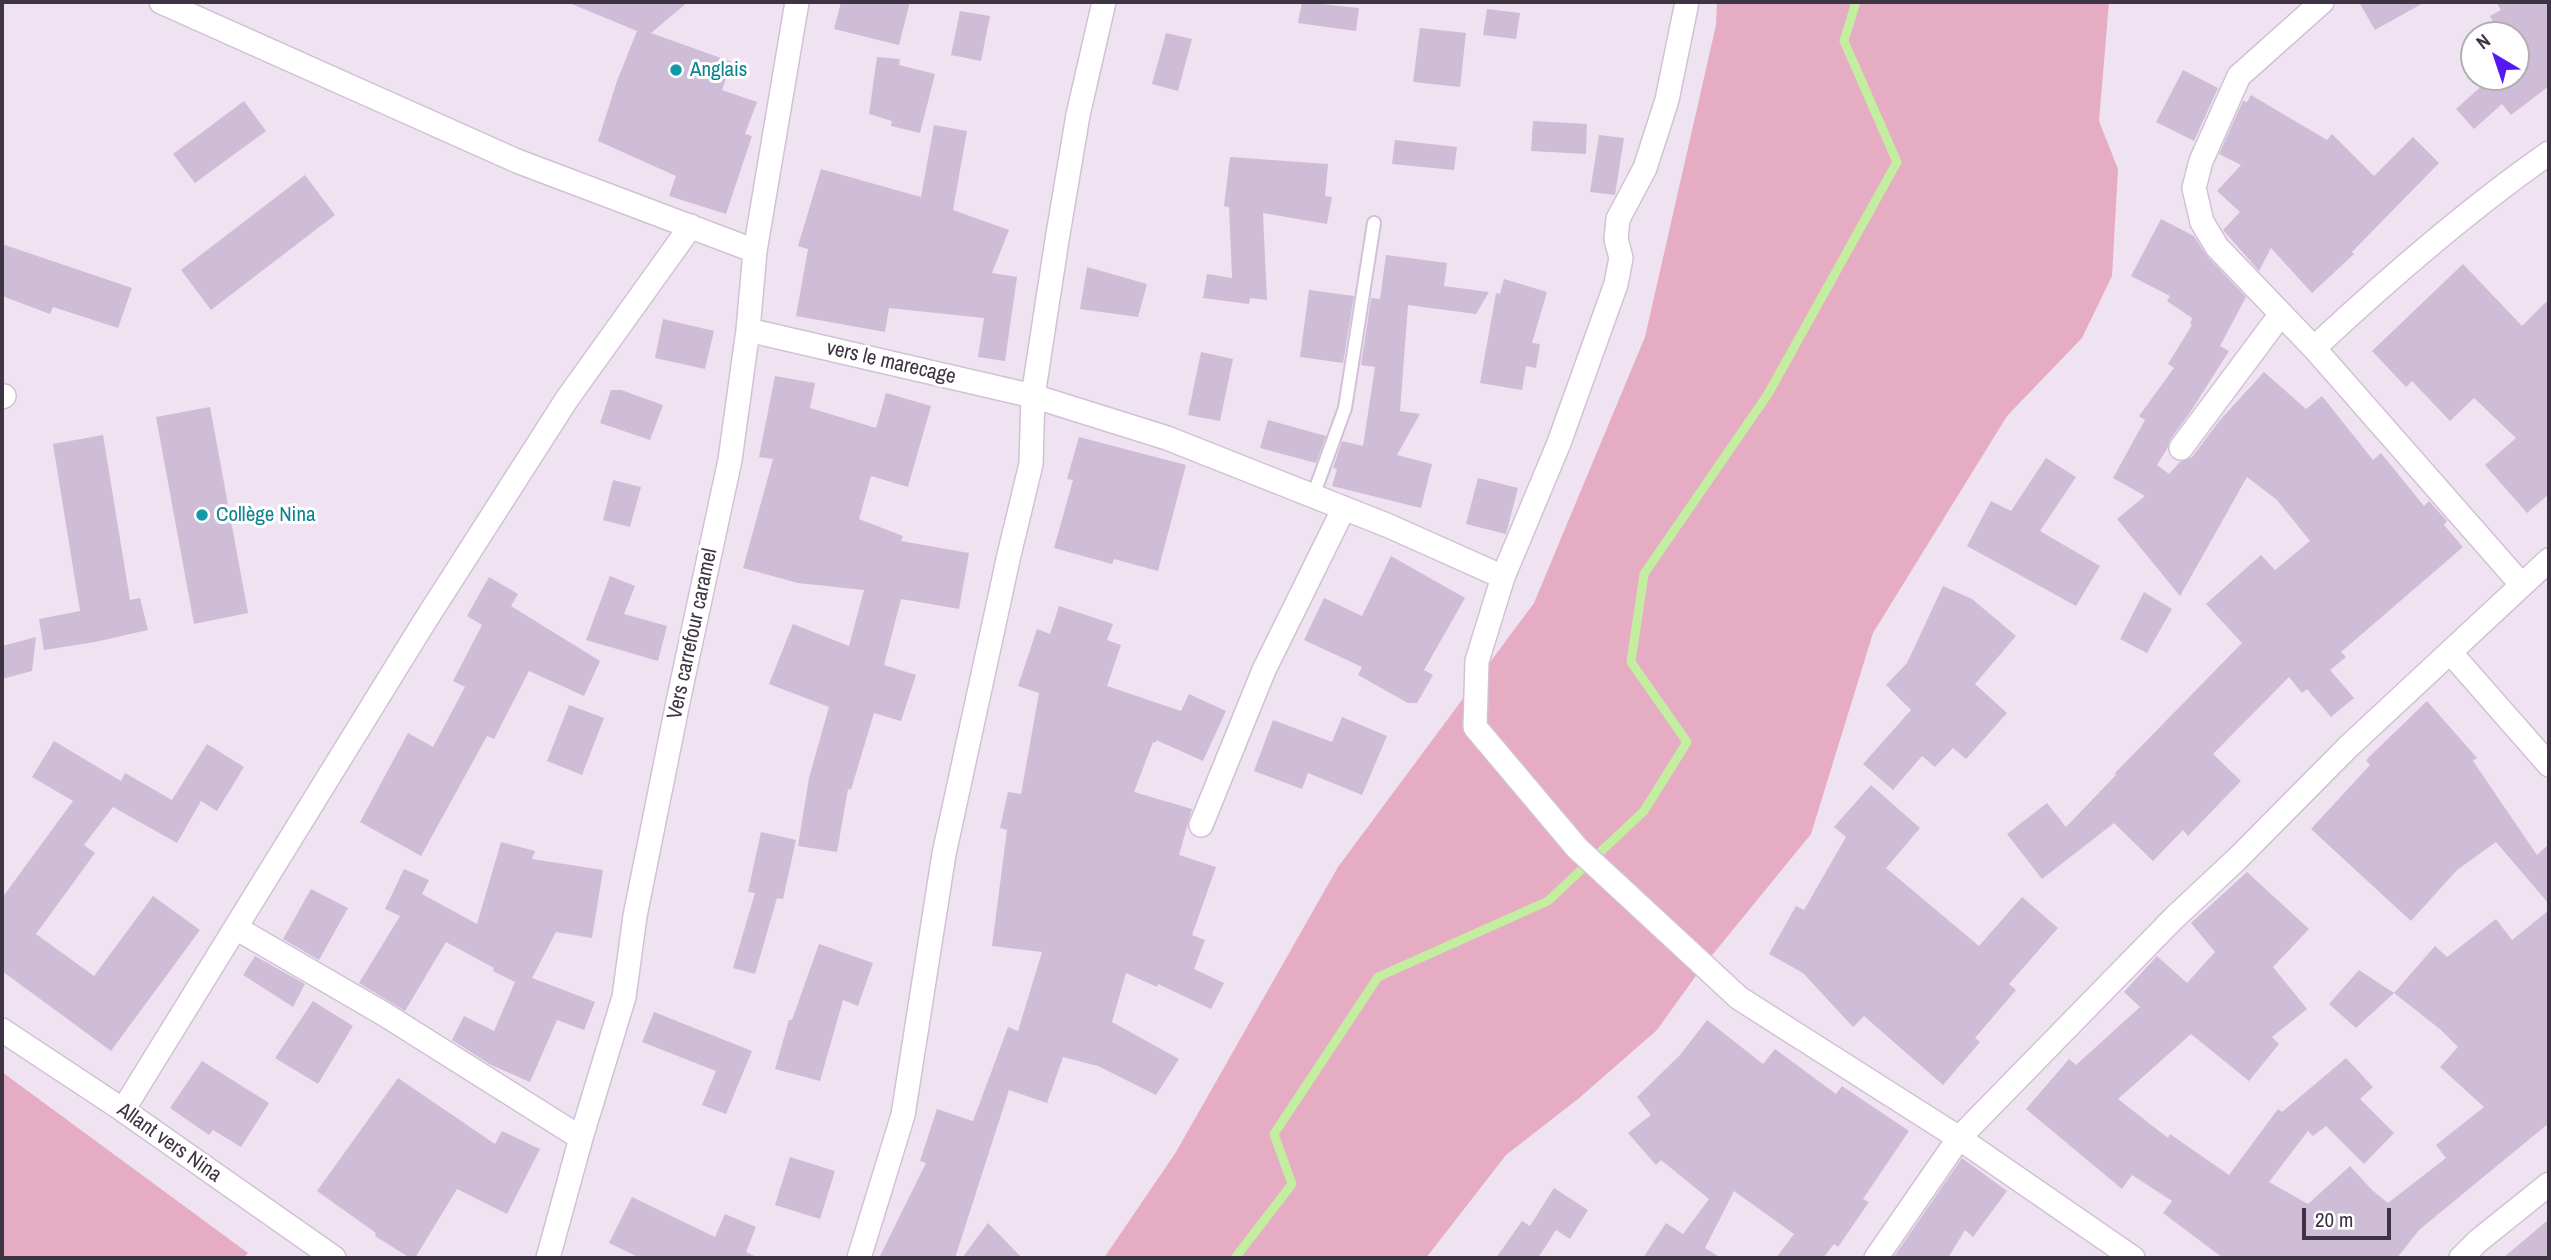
<!DOCTYPE html>
<meta charset="utf-8">
<style>
body{margin:0}
#map{position:relative;width:2551px;height:1260px;overflow:hidden;background:#efe3f1;font-family:"Archivo Narrow",sans-serif}
canvas{display:block}
.frame{position:absolute;inset:0;border:4px solid #3f3443;pointer-events:none}
.north{position:absolute;left:2460px;top:21px;width:70px;height:70px;box-sizing:border-box;background:#fff;border:2px solid #b2aeb4;border-radius:50%;rotate:321deg;font-size:19px;font-weight:700;line-height:28px;text-align:center;color:#3f3443}
.north::after{content:'';display:block;margin:auto;width:24px;height:32px;background:#5717f5;clip-path:polygon(50% 0,100% 100%,50% 72%,0 100%)}
.scale{position:absolute;left:2302px;top:1208px;width:89px;height:32px;box-sizing:border-box;border:4px solid #3f3443;border-top:0;padding-left:9px;font-size:21px;line-height:24px;white-space:nowrap;color:#3f3443;-webkit-text-stroke:5px #fff;paint-order:stroke}
</style>
<div id="map">
<canvas width="2551" height="1260"></canvas>
<div class="frame"></div>
<div class="north">N</div>
<div class="scale">20 m</div>
</div>
<script>
const ctx = document.querySelector('canvas').getContext('2d');
ctx.lineJoin = 'round';
function paint(path, color) { ctx.fillStyle = color; ctx.fill(path, 'evenodd'); }
function stroke(path, color, width, dash) { ctx.strokeStyle = color; ctx.lineWidth = width; ctx.lineCap = dash ? 'butt' : 'round'; ctx.setLineDash(dash || []); ctx.stroke(path); }
function write(font, color, halo, rows, align = 'center') {
  ctx.font = font + ' "Archivo Narrow",sans-serif'; ctx.lineWidth = 6; ctx.setLineDash([]); ctx.textBaseline = 'middle'; ctx.strokeStyle = halo; ctx.fillStyle = color; for (const [text, x, y, turn = 0] of rows) {
    ctx.save(); ctx.translate(x, y); ctx.rotate((+turn || 0) * Math.PI / 180); ctx.textAlign = isNaN(turn) ? turn : align; if (halo) ctx.strokeText(text, 0, 0); ctx.fillText(text, 0, 0); ctx.restore();
  }
}
paint(new Path2D(`
 M1717 2H2109L2099 121 2118 169 2112 276 2082 338 2007 416 1873 633 1811 834 1700 970 1657 1030 1578 1099 1506 1155 1426 1258H1104L1176 1152 1338 867 1534 603 1645 337 1716 25Z
 M2 1072 248 1253 243 1258H2Z`), '#e5acc4');
stroke(new Path2D(`
 M1235 1258 1292 1184 1274 1134 1378 977 1548 901 1644 811 1687 742 1631 662 1644 574 1768 394 1897 162 1844 41 1856 2`), '#c3eea0', 9);
paint(new Path2D(`
 M567 2H688L651 33 732 62 722 90 757 102 745 134 752 136 726 214 669 196 676 176 598 141 617 81 637 31Z
 M841 2H910L899 45 834 29Z
 M1302 2 1359 8 1356 31 1298 23Z
 M2359 2H2425L2375 30Z
 M2496 2H2549V86L2511 115 2502 104 2474 129 2456 109 2486 82 2482 77H2523L2516 64V35H2500L2490 16 2501 10Z
 M1487 9 1520 13 1516 39 1483 35Z
 M960 11 990 16 981 61 951 55Z
 M1420 28 1466 33 1460 87 1413 82Z
 M1166 33 1192 39 1178 91 1152 84Z
 M877 57 900 59 899 65 935 74 920 133 891 126 892 121 869 114Z
 M2183 70 2218 88 2194 141 2156 122Z
 M2251 95 2327 140 2332 134 2374 176 2413 137 2439 163 2352 252 2354 254 2312 293 2271 248 2259 271 2223 230 2240 212 2217 191 2241 165 2219 154 2243 101 2247 102Z
 M244 101 266 131 195 183 173 154Z
 M1533 121 1587 124 1586 154 1531 151Z
 M934 125 967 131 953 210 1009 230 992 273 1017 277 1005 361 978 357 984 318 889 308 885 332 796 316 808 249 798 246 821 169 921 197Z
 M1599 135 1624 138 1615 195 1590 192Z
 M1395 140 1457 147 1454 170 1392 164Z
 M1230 157 1328 164 1325 196 1332 197 1327 224 1263 213 1267 300 1250 298 1249 304 1203 298 1207 274 1232 278 1229 207 1224 206Z
 M305 175 335 215 211 310 181 270Z
 M2161 219 2194 236 2207 256 2246 297 2220 346 2229 351 2191 411 2170 440 2167 449 2157 465 2169 474 2180 462 2192 457 2220 420 2264 372 2306 409 2322 396 2373 460 2381 453 2424 506 2429 501 2447 521 2444 525 2463 547 2341 652 2346 657 2330 670 2354 698 2331 717 2307 689 2302 693 2289 677 2213 754 2241 781 2188 836 2183 830 2153 861 2114 823 2042 879 2007 834 2047 803 2066 827 2116 775 2115 773 2242 643 2206 604 2261 555 2275 570 2310 541 2277 500 2247 477 2180 596 2117 519 2145 496 2113 478 2145 420 2139 416 2174 368 2168 364 2192 325 2190 324 2192 318 2167 301 2170 296 2131 276Z
 M2 244 132 288 118 328 53 307 50 314 2 296Z
 M1386 255 1447 263 1444 286 1489 292 1476 314 1408 305 1400 411 1420 414 1397 455 1432 464 1421 508 1332 486 1337 469 1333 468 1342 441 1363 446 1375 367 1361 365 1371 298 1380 299Z
 M2463 264 2522 326 2549 299V494L2527 513 2485 465 2516 438 2474 398 2450 421 2412 381 2406 387 2372 351Z
 M1087 267 1147 284 1138 317 1080 309Z
 M1504 279 1547 292 1532 343 1540 344 1536 368 1526 366 1522 390 1480 383 1496 293 1500 294Z
 M1309 290 1354 296 1343 363 1300 357Z
 M663 319 714 331 705 369 655 358Z
 M1201 352 1233 359 1220 421 1188 415Z
 M775 376 815 383 810 408 876 428 886 393 931 406 908 487 871 476 859 519 903 536 901 541 969 553 959 609 901 599 884 665 916 675 901 721 874 713 851 790 848 789 837 852 798 846 809 778 829 707 769 684 793 624 849 646 864 590 798 583 743 568 773 459 759 457Z
 M611 390H621L663 405 650 440 600 423Z
 M210 407 248 613 194 624 156 417Z
 M1268 420 1326 436 1316 463 1260 448Z
 M103 435 130 600 140 598 148 630 95 642 44 650 39 619 80 611 53 444Z
 M1079 437 1186 465 1158 571 1114 559 1112 564 1054 548 1073 480 1067 479Z
 M2046 458 2076 477 2040 531 2100 566 2076 606 1967 546 1991 501 2011 511Z
 M1478 478 1518 488 1506 534 1466 524Z
 M613 480 641 487 630 527 603 520Z
 M1391 556 1465 598 1424 670 1433 675 1417 703H1408L1358 675 1362 667 1304 640 1324 598 1362 616Z
 M610 576 635 586 624 614 667 626 658 661 586 640Z
 M489 577 518 594 511 606 600 661 584 696 529 671 494 739 487 736 421 856 360 822 408 733 433 747 465 687 453 681 482 625 467 616Z
 M1943 586 1972 599 2016 636 1975 684 2007 713 1966 759 1953 748 1935 767 1922 756 1893 790 1863 764 1911 710 1886 685 1907 663Z
 M2144 592 2172 609 2147 653 2120 639Z
 M1059 606 1113 624 1107 640 1121 645 1107 686 1181 711 1189 694 1226 711 1203 761 1156 740V743L1153 742 1134 792 1192 809 1179 855 1216 867 1192 935 1205 940 1194 969 1224 983 1211 1009 1158 984 1157 987 1126 973 1112 1022 1179 1059 1156 1095 1098 1066 1063 1057 1047 1103 1009 1090 955 1258H879L926 1163 920 1161 937 1109 973 1121 1008 1027 1018 1031 1042 952 992 946 1007 830 1000 828 1008 792 1021 794 1039 693 1018 686 1037 629 1050 634Z
 M36 637 32 671 2 679V646Z
 M2427 701 2477 758 2473 761 2537 855 2549 844V904L2496 842 2457 870 2411 921 2311 829 2370 765 2366 760Z
 M569 705 604 718 582 775 547 761Z
 M1342 717 1387 736 1362 795 1308 773 1302 789 1254 771 1273 720 1332 742Z
 M54 741 121 781 125 773 172 800 207 744 244 767 217 811 201 801 177 843 113 807 84 845 95 853 36 934 94 976 153 896 200 930 111 1051 2 971V898L73 801 32 777Z
 M1871 785 1920 828 1886 868 1979 946 2022 897 2058 928 2009 984 2016 990 1975 1038 1980 1042 1943 1085 1864 1016 1853 1027 1803 973 1769 954 1796 906 1804 910 1846 837 1834 827Z
 M761 832 796 840 783 899 777 898 755 974 733 968 755 893 748 892Z
 M501 842 535 851 532 859 603 870 592 938 556 932 532 978 595 1002 584 1030 557 1020 530 1082 491 1065 452 1040 464 1016 494 1031 515 982 493 971 494 968 446 942 405 1011 359 983 400 916 385 909 404 869 429 880 422 894 477 924Z
 M2247 872 2309 929 2273 967 2307 1009 2272 1037 2279 1044 2249 1081 2191 1034 2118 1099 2168 1138 2170 1134 2229 1175 2278 1109 2282 1112 2346 1058 2373 1087 2360 1099 2394 1133 2364 1164 2326 1126 2313 1136 2308 1131 2269 1182 2308 1204 2350 1166 2372 1190 2388 1203 2446 1158 2436 1145 2484 1107 2440 1067 2458 1047 2441 1030 2394 993 2435 946 2447 957 2496 919 2512 940 2549 910V1123L2419 1230 2397 1258H2223L2163 1213 2172 1201 2132 1175 2122 1189 2026 1109 2069 1059 2076 1065 2140 1007 2124 992 2157 956 2187 983 2215 952 2191 923Z
 M311 889 348 908 319 960 283 939Z
 M819 944 873 963 858 1006 843 1000 820 1081 775 1069 789 1020H792Z
 M255 956 305 984 293 1007 243 975Z
 M2359 970 2394 993 2356 1028 2329 1004Z
 M313 1001 353 1026 318 1084 275 1058Z
 M654 1012 752 1051 726 1114 702 1105 716 1071 642 1042Z
 M1707 1020 1763 1064 1775 1049 1836 1094 1842 1086 1909 1131 1863 1199 1869 1202 1838 1247 1834 1244 1823 1258H1776L1794 1234 1734 1191 1705 1248 1721 1258H1643L1666 1223 1683 1234 1709 1199 1661 1160 1656 1165 1628 1133 1651 1115 1637 1097 1680 1055Z
 M202 1061 269 1103 241 1147 213 1130 209 1135 170 1108Z
 M398 1078 495 1144 502 1131 540 1149 507 1214 457 1189 415 1258H410L375 1236 376 1233 317 1191Z
 M790 1157 835 1171 820 1219 775 1205Z
 M1962 1158 2007 1191 1973 1237 1965 1230 1948 1258H1893Z
 M1554 1188 1588 1210 1570 1239 1556 1230 1538 1258H1496L1522 1221 1530 1226Z
 M632 1197 715 1237 725 1214 756 1227 746 1252 759 1258H640L609 1243Z
 M2549 1219V1258H2503Z
 M988 1223 1022 1258H962Z`), '#cfbcd6');
const lane = new Path2D(`
 M1313 496 1345 408 1374 223`);
const street = new Path2D(`
 M161 2 517 161 755 251
 M2322 2 2239 76 2201 161 2194 188 2202 222 2217 247 2314 348 2521 584
 M748 330 1033 396 1167 438 1389 526 1503 577 1559 443 1616 284 1621 258 1616 239 1618 219 1645 168 1667 100 1687 2
 M2314 348C2388 279 2466 211 2549 153
 M2 397 4 396
 M2181 448 2281 314
 M1503 577 1477 661 1475 727 1577 848 1739 998 1959 1138 2133 1258
 M2450 652 2549 765
 M1201 825 1264 670 1344 508
 M236 928 384 1014 581 1138
 M2 1030 123 1110 334 1258
 M123 1110 423 624 567 399 691 226
 M548 1258 581 1138 624 997 635 916 679 697 730 460 748 330 755 251 797 2
 M859 1258 903 1115 944 854 1009 555 1031 464 1033 396 1057 240 1078 115 1104 2
 M1876 1258 1959 1138 2174 918 2237 859 2348 747 2549 560
 M2461 1258 2478 1241 2549 1184`);
stroke(lane, '#d3c0d7', 16);
stroke(street, '#d3c0d7', 26);
stroke(lane, '#fff', 12);
stroke(street, '#fff', 23);
for (const [x, y, r, color] of [
 [676,70,7,"#0f9aa8"],
 [202,515,7,"#0f9aa8"]
]) { const dot = new Path2D(); dot.arc(x, y, r, 0, 2 * Math.PI); ctx.fillStyle = color; ctx.fill(dot); stroke(dot, '#fff', 2.5); }
write('21px', '#0d838f', '#fff', [
 ["Anglais",690,70],
 ["Collège Nina",216,515]
], 'left');
write('21px', '#3f3443', '#fff', [
 ["vers le marecage",891,363,13],
 ["Vers carrefour caramel",693,634,-78],
 ["Allant vers Nina",169,1143,35]
]);
</script>
